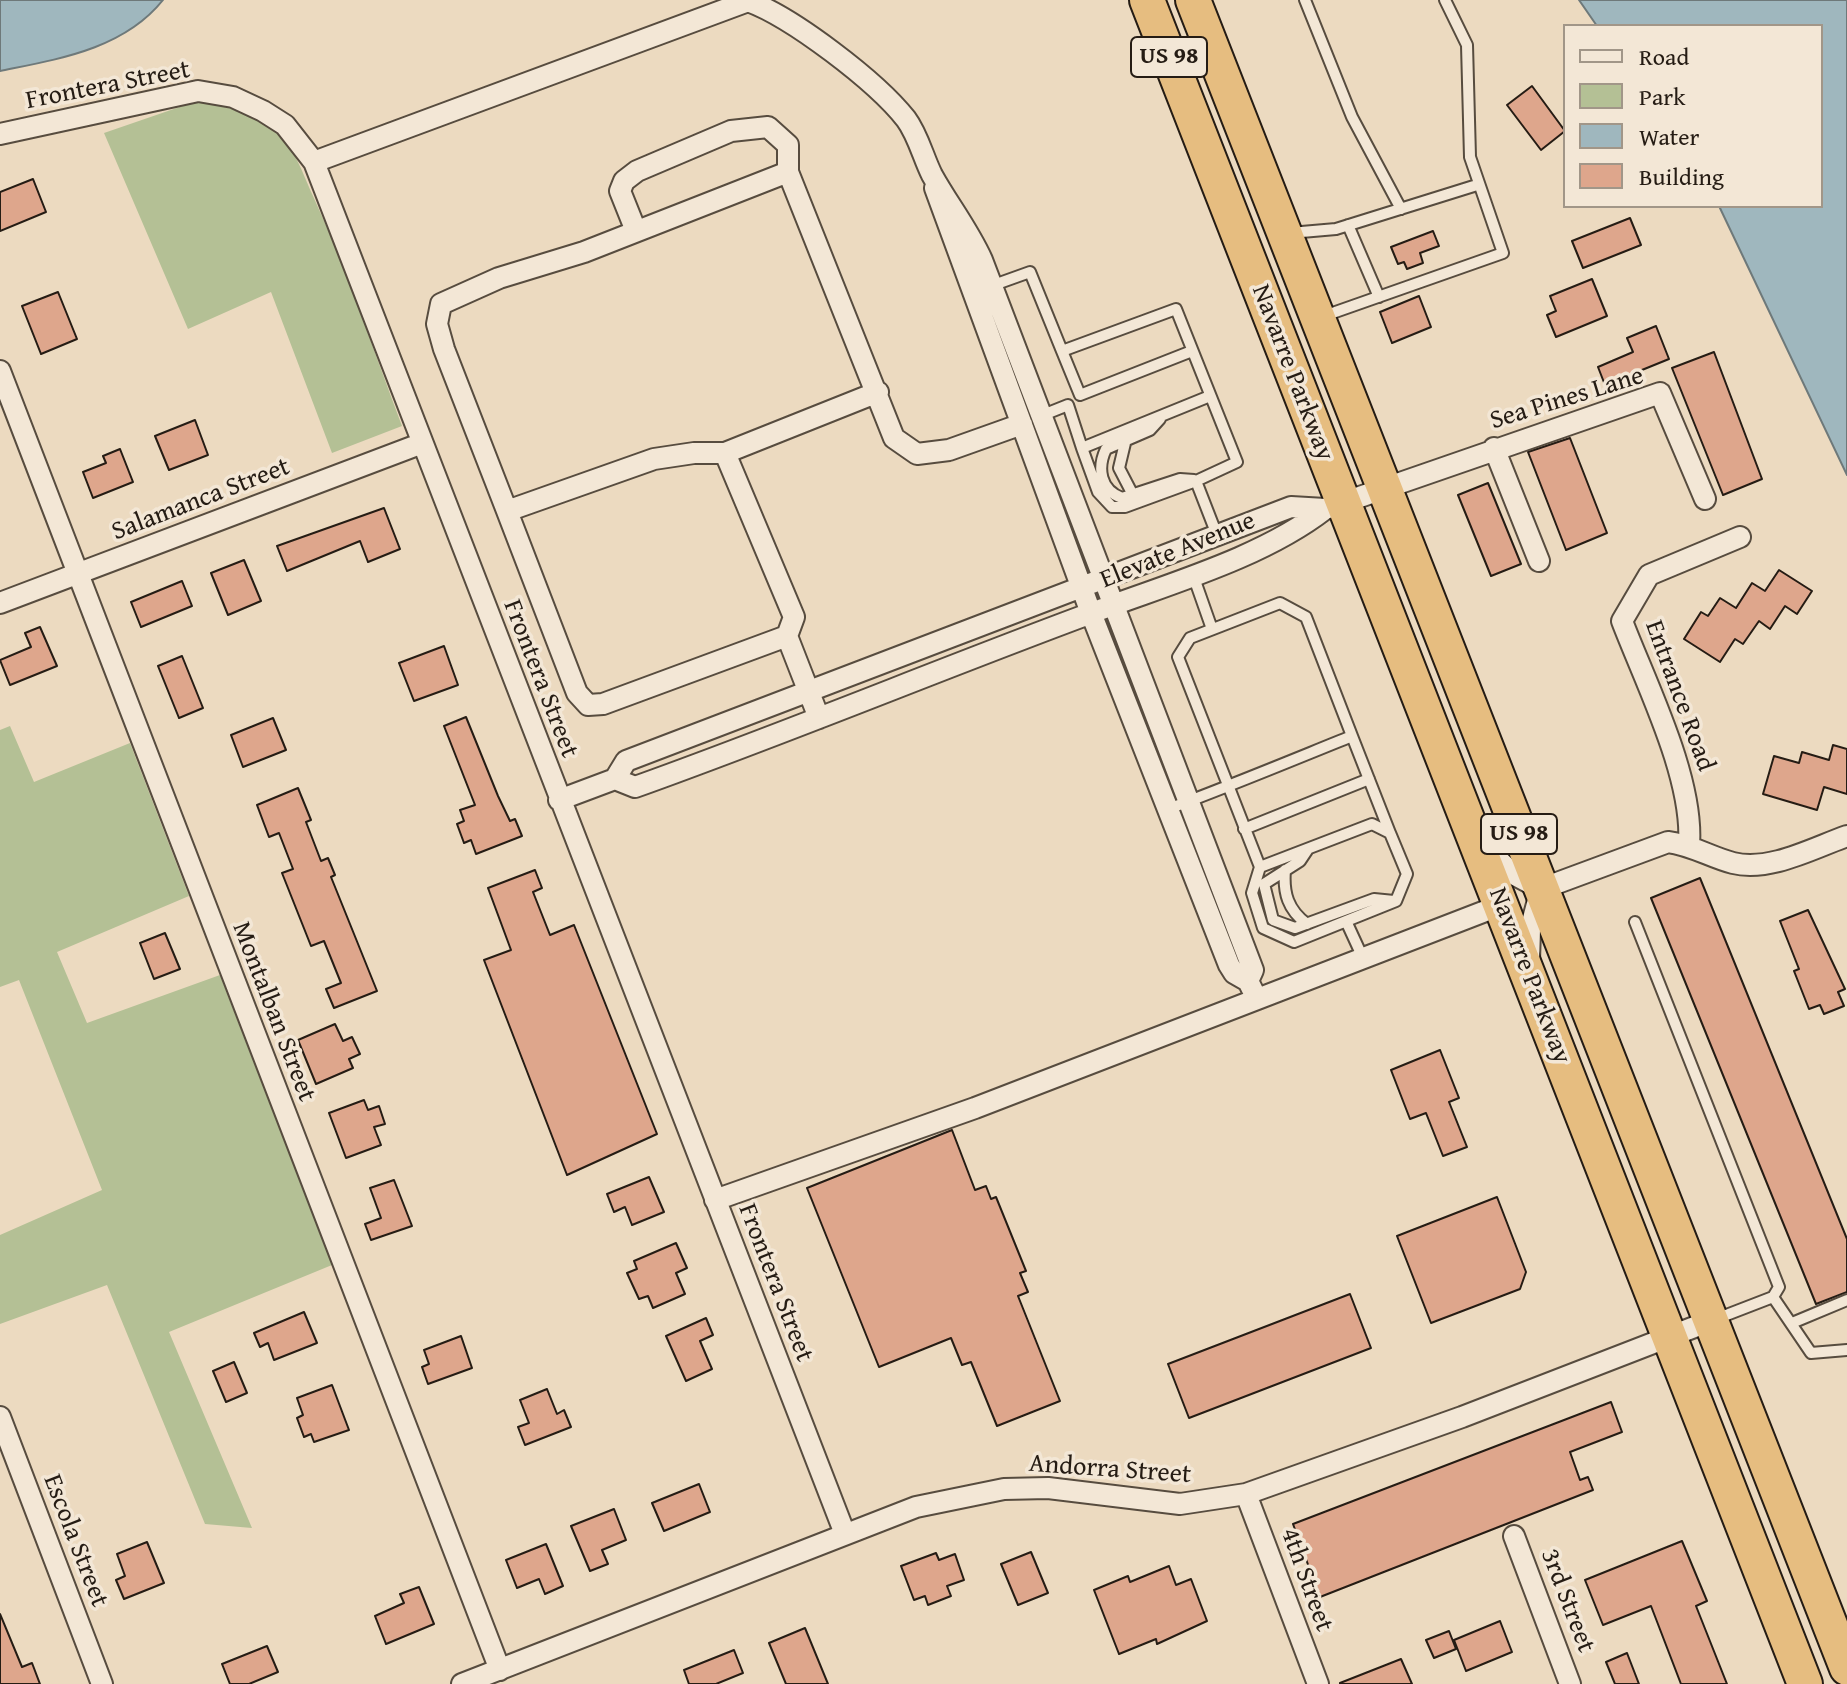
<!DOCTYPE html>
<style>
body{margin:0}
#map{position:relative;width:1847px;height:1684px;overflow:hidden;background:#ecdac0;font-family:"Gentium Book Plus",serif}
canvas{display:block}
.legend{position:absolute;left:1563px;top:24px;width:260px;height:184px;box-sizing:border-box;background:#f3e7d6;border:2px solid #a19688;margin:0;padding:10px 14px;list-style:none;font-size:24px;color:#251c14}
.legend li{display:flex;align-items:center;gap:16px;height:40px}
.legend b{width:40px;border:2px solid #a19688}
</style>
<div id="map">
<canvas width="1847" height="1684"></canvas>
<ul class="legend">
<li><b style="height:10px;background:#f3e7d6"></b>Road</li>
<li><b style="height:22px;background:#b4c095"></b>Park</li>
<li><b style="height:22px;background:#9fb7be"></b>Water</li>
<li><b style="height:22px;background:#dea68c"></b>Building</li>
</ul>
</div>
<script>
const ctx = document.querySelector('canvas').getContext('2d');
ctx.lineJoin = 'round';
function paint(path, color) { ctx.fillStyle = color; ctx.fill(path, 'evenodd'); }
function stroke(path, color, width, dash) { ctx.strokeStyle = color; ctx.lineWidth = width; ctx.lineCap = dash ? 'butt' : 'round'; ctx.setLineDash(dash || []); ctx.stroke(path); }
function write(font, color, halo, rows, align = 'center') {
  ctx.font = font + ' "Gentium Book Plus",serif'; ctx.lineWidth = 7; ctx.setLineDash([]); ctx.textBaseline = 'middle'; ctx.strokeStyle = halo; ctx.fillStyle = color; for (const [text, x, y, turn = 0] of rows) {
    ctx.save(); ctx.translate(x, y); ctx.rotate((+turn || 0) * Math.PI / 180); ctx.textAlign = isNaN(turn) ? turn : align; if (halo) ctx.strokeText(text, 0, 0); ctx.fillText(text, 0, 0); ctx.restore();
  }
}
paint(new Path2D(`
 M197 101C225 105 254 112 276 132 295 148 303 174 313 196 347 270 373 349 402 426L332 453 271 292 188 329 104 133Z
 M10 726 34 782 130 743 189 896 57 952 87 1023 220 975 332 1265 169 1332 252 1528 205 1524 107 1285 0 1324V1235L102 1190 19 980 0 987V730Z`), '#b4c095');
const water = new Path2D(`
 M0 0H163C124 49 59 59 0 71Z
 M1579 0H1847V475L1719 206H1821V26H1597Z`);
paint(water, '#9fb7be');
stroke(water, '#6e797a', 2);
const building = new Path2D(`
 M1532 86 1565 131 1541 150 1507 105Z
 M33 179 46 212 0 231V192Z
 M1630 218 1641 245 1583 268 1572 241Z
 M1433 231 1439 246 1420 253 1423 263 1407 269 1404 262 1398 264 1391 247Z
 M1592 279 1607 316 1556 337 1547 315 1556 311 1550 296Z
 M58 292 77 339 41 354 22 306Z
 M1419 296 1431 327 1392 343 1380 312Z
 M1656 326 1669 359 1605 385 1598 367 1633 352 1627 338Z
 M1714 352 1762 479 1723 495 1672 368Z
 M195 420 208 455 169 470 155 436Z
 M1570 438 1607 533 1566 550 1528 452Z
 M120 449 133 482 93 498 83 472 106 463 103 456Z
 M1488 483 1521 564 1491 576 1458 495Z
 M384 508 400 549 368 562 360 541 287 571 277 546Z
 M244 560 261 601 228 615 211 573Z
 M1779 570 1812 591 1797 614 1785 606 1770 629 1759 621 1743 644 1735 639 1720 662 1684 639 1701 612 1708 616 1720 598 1736 608 1752 583 1765 591Z
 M182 581 192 606 141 627 131 602Z
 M40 627 57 666 10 685 0 660 31 647 25 633Z
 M444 646 458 685 414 701 399 663Z
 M182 656 203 708 179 718 158 666Z
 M466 717 498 796 510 821 515 819 522 836 476 854 471 840 464 843 457 824 464 821 460 810 475 805 444 726Z
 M273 718 286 750 243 767 231 735Z
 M1833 745 1847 749V794L1824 787 1817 810 1763 794 1774 756 1799 763 1802 752 1829 760Z
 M298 788 311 820 306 822 321 861 328 858 335 875 331 877 377 991 334 1008 326 989 341 983 324 941 311 946 282 873 293 869 279 833 269 837 257 805Z
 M535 870 542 888 533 892 550 935 574 925 657 1134 567 1175 484 960 511 950 488 888Z
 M1700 878 1847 1239V1292L1816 1304 1651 898Z
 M1808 910 1845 989 1838 992 1844 1006 1824 1014 1820 1005 1809 1009 1794 971 1799 969 1780 921Z
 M165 933 180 969 154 979 140 943Z
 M335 1024 343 1041 352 1037 360 1054 349 1059 353 1068 316 1084 298 1040Z
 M1440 1050 1459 1098 1449 1102 1467 1147 1443 1156 1426 1113 1410 1119 1391 1070Z
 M364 1100 368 1110 379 1106 385 1124 374 1127 381 1145 346 1158 329 1113Z
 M952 1130 975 1190 986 1186 991 1199 996 1197 1026 1271 1020 1273 1028 1292 1018 1296 1060 1401 997 1426 971 1362 962 1365 951 1338 879 1367 807 1188Z
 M649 1177 664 1212 632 1225 625 1207 614 1212 607 1194Z
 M394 1180 412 1226 371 1240 365 1224 381 1218 370 1188Z
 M1497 1197 1526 1272 1520 1289 1431 1323 1397 1236Z
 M676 1243 687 1268 676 1273 685 1294 653 1308 648 1296 639 1299 627 1273 637 1269 634 1261Z
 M1350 1294 1371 1348 1189 1418 1168 1364Z
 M304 1312 317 1343 274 1360 268 1343 260 1347 254 1333Z
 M706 1318 713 1335 700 1341 712 1369 686 1381 666 1336Z
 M461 1336 472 1368 428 1384 422 1367 429 1364 424 1350Z
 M234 1362 247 1393 226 1402 213 1371Z
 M332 1385 349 1430 314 1442 311 1434 304 1437 297 1418 303 1415 297 1398Z
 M547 1389 557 1414 564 1410 571 1427 525 1445 518 1427 529 1423 520 1400Z
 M1611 1402 1622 1432 1570 1452 1580 1480 1588 1477 1593 1490 1320 1597 1293 1524Z
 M699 1484 710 1512 664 1531 652 1503Z
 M614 1509 626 1540 602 1550 608 1564 590 1571 571 1526Z
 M1682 1541 1707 1601 1696 1606 1727 1684H1681L1651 1606 1603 1625 1585 1580Z
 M147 1542 164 1583 124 1599 116 1580 125 1576 117 1554Z
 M546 1544 563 1586 545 1594 539 1579 517 1588 506 1560Z
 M1031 1552 1048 1593 1018 1605 1001 1564Z
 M936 1553 939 1560 955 1554 964 1580 947 1586 951 1596 928 1605 925 1596 914 1600 901 1566Z
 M1169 1566 1176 1585 1191 1579 1207 1621 1157 1644 1156 1639 1119 1654 1094 1590 1128 1576 1130 1582Z
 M419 1587 434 1624 386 1644 375 1616 404 1603 400 1594Z
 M0 1614 22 1667 32 1663 40 1684H0Z
 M1500 1621 1512 1652 1466 1671 1454 1640Z
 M805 1628 828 1684H786L769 1643Z
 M1449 1631 1456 1649 1434 1658 1426 1640Z
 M267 1646 278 1672 249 1684H230L222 1664Z
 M734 1650 743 1673 716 1684H689L684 1670Z
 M1627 1653 1639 1684H1615L1606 1662Z
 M1401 1659 1412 1684H1340V1683Z`);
paint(building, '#dea68c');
stroke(building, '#251c14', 2);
const service = new Path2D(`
 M1305 0 1352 117 1401 209
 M1348 225 1379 297
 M1290 233 1336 229 1477 185
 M991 286 1030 272 1062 351
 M1324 316 1503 253 1470 157 1467 45 1445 0
 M1192 351 1080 395 1062 351 1176 309 1237 462 1196 481 1217 535
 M1038 417 1068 405 1082 448
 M1160 419 1150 430 1106 449C1097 468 1100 490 1122 498L1180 479 1194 480
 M1125 443 1119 468 1133 495
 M1196 481 1125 507H1112L1098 492 1082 448 1210 396
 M1193 575 1212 629
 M1352 736 1390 833
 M1168 809C1230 786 1290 761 1352 736L1306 617 1280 603 1190 638 1178 657 1260 867 1252 893 1263 928 1294 942 1396 901 1407 874 1390 833 1372 824 1260 867
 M1244 829 1369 779
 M1308 849 1300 861 1264 884 1273 920 1295 928 1374 899 1394 901
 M1285 870C1283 893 1288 910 1307 924
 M1346 921 1363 958
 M1635 922 1779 1287 1773 1297 1716 1319
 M1773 1297 1811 1353 1847 1350
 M1792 1323 1847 1300`);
const minor = new Path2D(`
 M0 134 198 91 233 97 263 111 285 125 314 162 845 1534
 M314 162 748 1C792 17 876 81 906 119 918 135 923 157 932 175 948 204 968 229 982 260L1253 970 1248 981
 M935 188 1091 613 1229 965 1234 973 1248 981 1257 999
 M636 231 620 191 624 181 637 171 731 131 768 127 788 145V172L894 438 917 454 949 450 1022 424
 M0 371 500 1670
 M1494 448 1539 561
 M725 453 794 617 787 636
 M507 511 444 349 437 324 441 304 499 278 584 252 788 172
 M0 603 420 444
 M819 718 787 636 603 704 588 705 577 693 507 511 654 459 694 453H725L878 392
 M615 779 635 787C789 732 940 669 1094 612 1168 584 1262 558 1325 509L1660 393 1705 499
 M559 800 615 779 626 761 1291 507 1325 509
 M1689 845C1694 778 1646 684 1622 621L1649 575 1740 537
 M1486 848 1513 874 1541 889 1668 842C1692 845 1710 857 1733 863 1770 872 1813 848 1847 836
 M1529 960 1530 930 1541 889
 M715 1200 975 1108 1501 905
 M0 1417 102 1684
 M1246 1494 1318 1684
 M1514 1536 1570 1684
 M462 1684 916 1507 1004 1489 1048 1488 1180 1504 1246 1494 1462 1417 1710 1321`);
const trunk = new Path2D(`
 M1147 0 1805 1684
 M1193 0 1847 1668`);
stroke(service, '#574c3f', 14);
stroke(minor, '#574c3f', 24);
stroke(trunk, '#251c14', 38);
stroke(service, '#f3e7d6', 10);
stroke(minor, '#f3e7d6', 20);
stroke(trunk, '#e6bd80', 34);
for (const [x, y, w] of [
 [1169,57,76],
 [1519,834,76]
]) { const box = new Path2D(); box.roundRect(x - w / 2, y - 20, w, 40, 6); ctx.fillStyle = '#f3e7d6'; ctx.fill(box); stroke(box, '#251c14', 2); }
write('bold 24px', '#251c14', null, [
 ["US 98",1169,57],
 ["US 98",1519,834]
]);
write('26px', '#251c14', '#f3e7d6', [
 ["Frontera Street",108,86,-11],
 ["Navarre Parkway",1292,373,69],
 ["Sea Pines Lane",1567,399,-17],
 ["Salamanca Street",201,500,-21],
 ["Elevate Avenue",1178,551,-22],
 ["Frontera Street",540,679,69],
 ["Entrance Road",1679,696,70],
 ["Navarre Parkway",1529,976,69],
 ["Montalban Street",273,1012,69],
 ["Frontera Street",775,1283,69],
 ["Andorra Street",1110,1470,4],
 ["Escola Street",75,1541,69],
 ["4th Street",1306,1580,70],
 ["3rd Street",1567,1601,69]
]);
</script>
